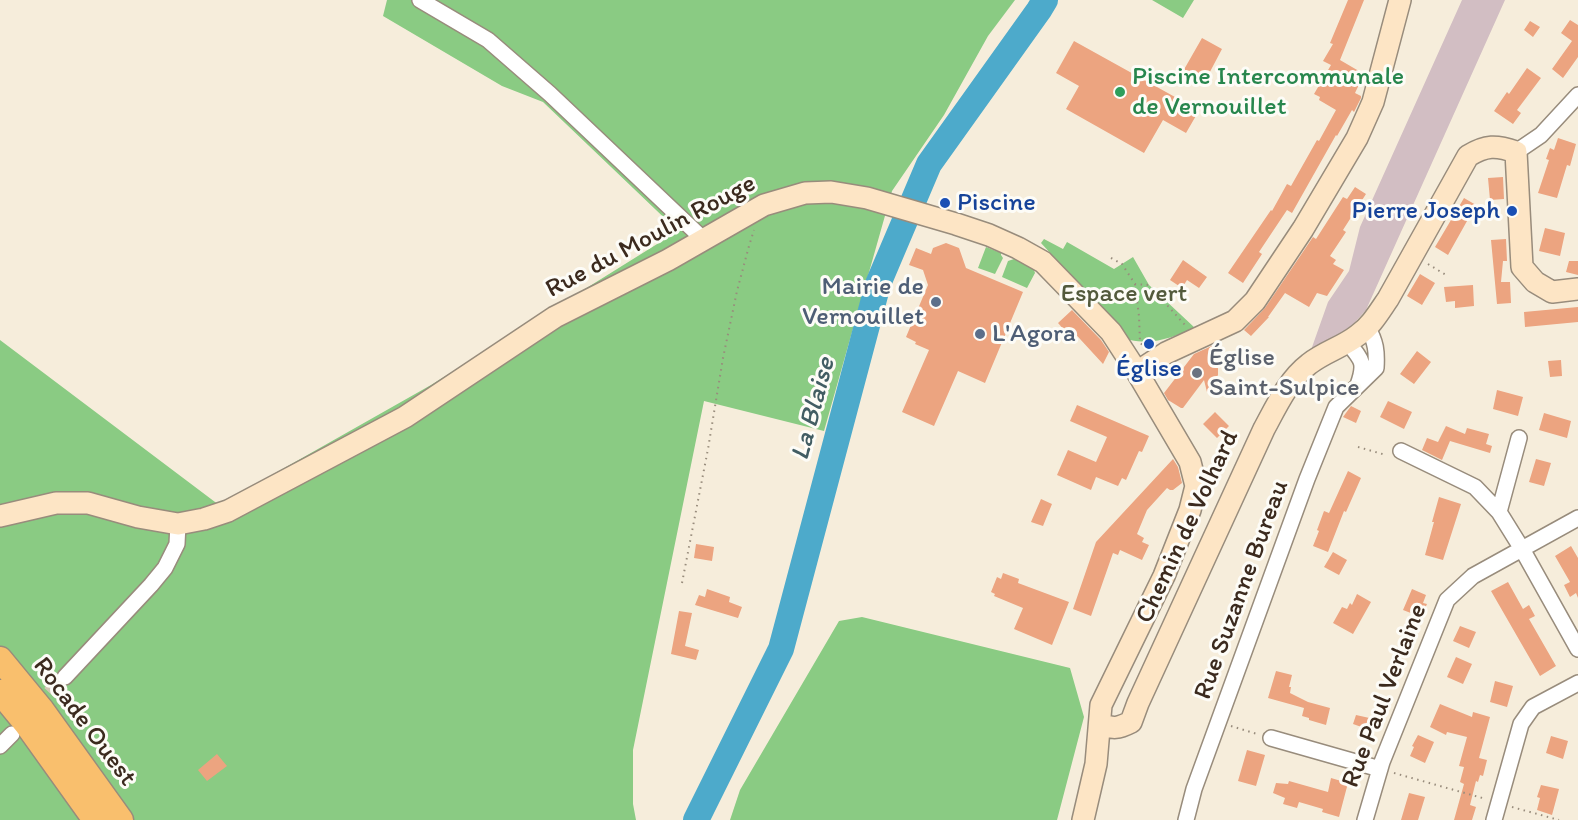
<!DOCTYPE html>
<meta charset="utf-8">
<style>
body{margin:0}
canvas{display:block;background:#f6eddb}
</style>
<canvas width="1578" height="820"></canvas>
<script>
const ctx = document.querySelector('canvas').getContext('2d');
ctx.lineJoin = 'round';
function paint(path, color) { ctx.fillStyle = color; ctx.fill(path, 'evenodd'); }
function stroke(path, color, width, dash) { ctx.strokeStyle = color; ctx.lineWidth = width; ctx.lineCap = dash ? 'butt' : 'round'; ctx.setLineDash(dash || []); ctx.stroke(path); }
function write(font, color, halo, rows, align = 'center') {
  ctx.font = font + ' Itim,sans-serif'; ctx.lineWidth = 6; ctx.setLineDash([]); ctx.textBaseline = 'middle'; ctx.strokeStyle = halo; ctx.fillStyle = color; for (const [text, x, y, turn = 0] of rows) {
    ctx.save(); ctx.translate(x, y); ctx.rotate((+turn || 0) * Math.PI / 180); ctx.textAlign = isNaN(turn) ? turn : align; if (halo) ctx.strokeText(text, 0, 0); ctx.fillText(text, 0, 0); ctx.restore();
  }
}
paint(new Path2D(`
 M1462 0H1505L1366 310 1347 331 1311 350 1328 302 1349 271 1360 227Z`), '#d2bec3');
paint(new Path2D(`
 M387 0H1015L988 36 944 115 892 191 824 431 704 401 633 750V804L636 820H0V340L219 505 431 385 678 231 543 102 502 86 383 16Z
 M1152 0H1194L1183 18Z
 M1044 239 1063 249 1067 242 1114 269 1133 257 1149 285 1195 328C1172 337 1156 345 1130 340L1041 243Z
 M986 247 1001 253V255L1003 258 995 274 978 268Z
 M1014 259 1033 267 1035 273 1027 288 1002 277 1008 261Z
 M862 617 1070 668 1084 717 1057 820H730L740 790 839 621Z`), '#8acb83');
stroke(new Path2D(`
 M696 820 781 649 878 284 929 164 1039 10 1045 0`), '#4daacb', 26);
paint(new Path2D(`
 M1348 0H1364L1340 60 1364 74 1355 93 1361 96V98L1354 112 1352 110 1337 136 1336 135 1292 213 1287 210 1259 252 1262 254 1243 283 1228 273 1271 210 1272 211 1287 184 1291 186 1317 140 1319 141 1336 110 1319 100 1320 97 1314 94 1331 65 1323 61 1333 44 1330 43Z
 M1570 20 1578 25V57L1563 78 1552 69 1572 41 1561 33Z
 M1530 21 1540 27 1533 37 1524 30Z
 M1202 38 1222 49 1203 85 1182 73Z
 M1074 41 1175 97 1173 100 1197 114 1186 133 1163 120 1144 153 1066 109 1079 86 1056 73Z
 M1527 68 1541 78 1517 110 1521 113 1513 124 1494 111 1507 92 1509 94Z
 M1558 138 1576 144 1570 166 1567 165 1557 198 1538 193 1549 160 1546 159 1550 148 1554 150Z
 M1503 177 1504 199 1490 200 1488 178Z
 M1355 187 1366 194 1343 230 1346 232 1330 256 1336 260 1333 264 1344 270 1327 296 1317 293 1309 307 1285 293 1268 317H1269L1251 336 1244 330 1265 308 1313 237 1316 239 1343 197 1347 199Z
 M1464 198 1476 205 1448 255 1435 247Z
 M1545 228 1565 233 1560 256 1539 251Z
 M1506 239 1507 261H1503L1501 282H1510L1511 303 1497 304 1491 240Z
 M946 243 959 248 966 268 1023 292 985 383 958 371 934 426 902 412 929 350 915 344 916 342 906 337 928 285 923 270 909 265 916 248 931 254 933 248Z
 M1183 260 1207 277 1199 288 1187 280 1182 288 1170 280Z
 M1569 261H1578V275L1566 272Z
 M1420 274 1435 283 1422 305 1407 296Z
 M1473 285 1474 306 1455 308V301L1446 302 1444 287Z
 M1578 307V322L1525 327 1524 312Z
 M1072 310 1101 340 1109 352 1103 364 1069 327 1065 331 1058 323Z
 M1216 344 1225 351 1212 359 1220 365 1218 367V375L1207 392 1204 380 1183 408H1181L1168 400 1164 393 1194 354Z
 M1417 351 1431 362 1414 384 1400 374Z
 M1561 360 1562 376 1550 377 1548 361Z
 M1497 390 1523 397 1518 416 1493 409Z
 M1388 401 1412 412 1404 429 1380 417Z
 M1077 405 1149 436 1142 452 1139 451 1126 480 1122 478 1118 486 1096 477 1091 490 1057 475 1068 450 1096 462 1107 437 1070 421Z
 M1351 406 1361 411 1356 423 1343 417Z
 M1215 412 1229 426 1217 438 1203 424Z
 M1544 413 1571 421 1567 438 1539 430Z
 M1446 426 1465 434 1467 428 1489 434 1486 444 1492 446 1490 453 1450 441 1442 460 1422 450 1427 438 1438 442Z
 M1173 459 1178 467 1182 483 1173 490H1170L1167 488 1147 510 1137 534 1144 538 1142 542 1149 545 1142 560 1120 550 1118 555 1113 553 1091 616 1073 609 1096 542Z
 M1536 459 1551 463 1544 486 1529 482Z
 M1348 471 1361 478 1346 512 1344 511 1328 552 1313 546 1319 531 1317 530 1324 511 1329 513Z
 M1439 497 1461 504 1443 560 1425 555 1434 522H1432Z
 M1041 499 1052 504 1043 526 1031 522Z
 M696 544 714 547 712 561 694 558Z
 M1571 546 1578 558V598L1576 593 1570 597 1564 585 1570 582 1555 556Z
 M1333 552 1347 560 1339 575 1324 567Z
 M1003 573 1019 579 1018 583 1069 602 1052 645 1014 629 1023 608 994 596 995 594 991 592 997 577 1001 579Z
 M1508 582 1523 609 1529 605 1535 616 1529 619 1556 666 1540 676 1491 591Z
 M707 589 730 597 729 602 742 607 738 618 695 605 699 595 705 597Z
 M1412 589 1426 595 1423 603 1427 604 1421 617 1403 610Z
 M1357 594 1371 602 1353 634 1333 623 1342 607 1347 609 1350 603 1352 605Z
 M679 611 692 613 685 646 699 650 696 660 671 654Z
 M1460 626 1476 632 1469 648 1453 641Z
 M1456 657 1472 664 1463 684 1447 677Z
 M1276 671 1292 675 1289 687H1291L1290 693 1308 702 1330 708 1326 725 1309 720V718L1302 716 1304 708 1268 698Z
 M1495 681 1513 686 1507 707 1490 702Z
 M1440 704 1472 717 1473 712 1490 717 1479 758 1487 760 1483 776 1480 775 1478 782 1476 781 1470 805 1476 807 1472 820H1454L1464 784 1460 782 1464 767 1459 766 1467 737 1447 732 1446 735 1430 727Z
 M1356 715 1374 719 1370 730 1353 724Z
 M1418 735 1434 742 1425 763 1410 756 1414 747 1412 746Z
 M1551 736 1568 741 1563 759 1546 753Z
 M1247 750 1265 755 1256 786 1238 781Z
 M217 754 227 766 207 781 198 770Z
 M1331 778 1348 783 1339 817 1322 812 1323 809 1299 802 1297 808 1283 804 1285 798 1273 793 1276 783 1288 784 1289 781 1328 792Z
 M1541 785 1559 789 1552 815 1537 810 1540 798 1537 797Z
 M1409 793 1425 797 1418 820H1401Z`), '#eca480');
stroke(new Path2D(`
 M34 710 65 677`), '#d1c6b5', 15, [15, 8]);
const street = new Path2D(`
 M420 0 488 40 550 94 703 239
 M1516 152 1541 135 1578 95
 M1347 342C1362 360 1366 362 1358 385
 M1519 438 1499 512 1522 549 1578 649
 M1401 451 1475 487 1499 512
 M65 677 151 585 165 568 177 544 178 524
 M1271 738 1380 769
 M0 746 12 734
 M1186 820 1194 789 1307 479 1336 407 1376 368C1377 352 1376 341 1367 327
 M1365 820 1382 762 1447 600 1473 576 1578 518
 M1494 820 1521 724 1533 707 1578 683`);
const secondary = new Path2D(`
 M1137 372 1166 353 1235 321 1255 301 1303 229 1357 138 1373 102 1400 0
 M0 516 56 503H88L138 517 178 524 204 519 228 511 405 417 555 317 668 260 764 205 805 193 831 192 867 198 956 224 989 235 1018 248 1043 262 1111 332 1137 372 1190 462 1196 486 1190 510 1164 576 1101 705 1096 764 1083 820
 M1100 723C1113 730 1119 728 1131 722L1138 703 1264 429C1276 407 1288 380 1309 364 1324 352 1343 347 1358 335 1371 326 1379 312 1388 299L1468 156C1486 145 1496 145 1516 152L1522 267 1535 282 1552 292 1578 289`);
const primary = new Path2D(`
 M0 659 42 710 121 820
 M0 692 27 725 95 820`);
stroke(street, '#988c7c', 18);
stroke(secondary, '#988c7c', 24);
stroke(primary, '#988c7c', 27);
stroke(new Path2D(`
 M1111 258 1122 264 1135 284 1149 285 1185 325
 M1428 264 1446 275
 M1135 284 1139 316 1140 342 1143 346
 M1358 447 1386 455
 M682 583 708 449 723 358 737 291 749 246 754 230
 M1231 726 1257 734
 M1394 773 1486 799
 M1512 807 1559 820`), '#988c7c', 2, [1.5, 4.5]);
stroke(street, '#fff', 15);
stroke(secondary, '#fde5c5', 21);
stroke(primary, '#f9bf6d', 24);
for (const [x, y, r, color] of [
 [1120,92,6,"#2e9e5b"],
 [945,203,6,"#1a4fb4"],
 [1512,211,6,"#1a4fb4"],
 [936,302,6,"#5c6f8a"],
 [980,334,6,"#5c6f8a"],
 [1149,344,6,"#1a4fb4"],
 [1197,373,6,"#6b7280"]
]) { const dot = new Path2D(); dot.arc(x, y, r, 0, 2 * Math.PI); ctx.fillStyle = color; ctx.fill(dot); stroke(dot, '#fdfcf7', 2); }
write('26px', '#27864d', '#fdfcf7', [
 ["Piscine Intercommunale",1132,77],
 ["de Vernouillet",1132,107]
], 'left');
write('26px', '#164399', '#fdfcf7', [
 ["Piscine",957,203],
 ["Pierre Joseph",1500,211,"right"],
 ["Église",1149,369,"center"]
], 'left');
write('26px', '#3b2a1e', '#fdfcf7', [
 ["Rue du Moulin Rouge",651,237,-28],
 ["Chemin de Volhard",1188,527,-65],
 ["Rue Suzanne Bureau",1242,590,-70],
 ["Rue Paul Verlaine",1385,696,-69],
 ["Rocade Ouest",84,722,53]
]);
write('26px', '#4e5e75', '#fdfcf7', [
 ["Mairie de",924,287],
 ["Vernouillet",924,317],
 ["L'Agora",992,334,"left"]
], 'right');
write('26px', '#535a3c', '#fdfcf7', [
 ["Espace vert",1124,294]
]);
write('26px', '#5b616d', '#fdfcf7', [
 ["Église",1209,358],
 ["Saint-Sulpice",1209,388]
], 'left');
write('italic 27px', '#425d63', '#fdfcf7', [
 ["La Blaise",814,409,-75]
]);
</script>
